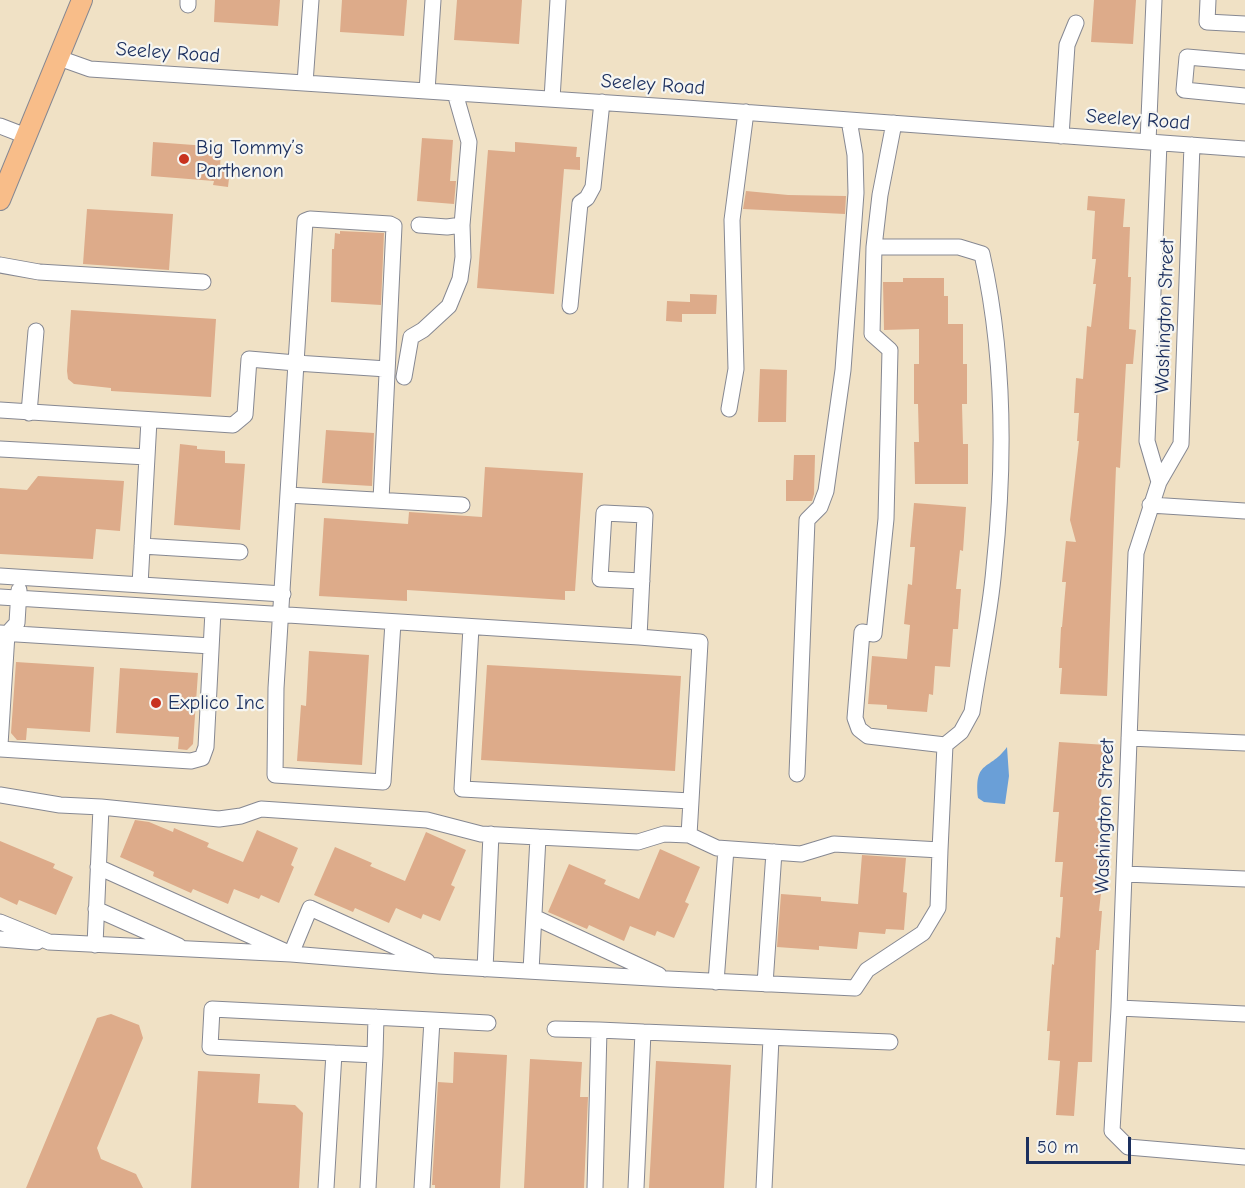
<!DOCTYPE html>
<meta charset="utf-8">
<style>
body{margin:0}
#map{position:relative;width:1245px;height:1188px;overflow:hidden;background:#f0e1c5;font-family:"Comic Neue",sans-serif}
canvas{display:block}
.scale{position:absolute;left:1026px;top:1137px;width:105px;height:27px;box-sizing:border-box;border:3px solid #1b2f5e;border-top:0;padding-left:8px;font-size:18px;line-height:21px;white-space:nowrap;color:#1b2f5e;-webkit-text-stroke:4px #f6f6f2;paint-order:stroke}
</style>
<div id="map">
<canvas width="1245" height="1188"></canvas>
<div class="scale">50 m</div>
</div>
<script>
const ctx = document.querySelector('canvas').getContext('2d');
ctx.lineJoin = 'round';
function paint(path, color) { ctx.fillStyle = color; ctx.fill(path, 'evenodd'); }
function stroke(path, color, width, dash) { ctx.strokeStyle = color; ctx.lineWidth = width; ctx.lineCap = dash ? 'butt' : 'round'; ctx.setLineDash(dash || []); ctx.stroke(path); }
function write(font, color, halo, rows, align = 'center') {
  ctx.font = font + ' "Comic Neue",sans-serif'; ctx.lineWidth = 4.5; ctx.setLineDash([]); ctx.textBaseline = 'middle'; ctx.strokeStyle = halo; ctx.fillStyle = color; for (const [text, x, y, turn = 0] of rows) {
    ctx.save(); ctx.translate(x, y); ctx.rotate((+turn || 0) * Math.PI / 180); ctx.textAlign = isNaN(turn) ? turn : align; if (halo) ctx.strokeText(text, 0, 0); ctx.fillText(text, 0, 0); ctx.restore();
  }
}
paint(new Path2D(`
 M1007 747 1009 776 1005 804 984 802 978 798C974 759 990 771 1007 747Z`), '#6a9fd7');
paint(new Path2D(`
 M215 0H280L278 26 214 22Z
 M342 0H407L404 36 340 32Z
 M457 0H522L519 44 454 40Z
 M1094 0H1136L1133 44 1091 42Z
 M422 138 453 140 450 181H456L454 204 417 201Z
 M153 142 221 147 220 169H230L228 187 213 185 214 181 151 176Z
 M515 142 577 147 576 157H580V170L564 169 554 294 477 288 488 150 515 152Z
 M746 191 788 195 846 196 845 214 743 209Z
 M1088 196 1125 199 1123 227H1130L1128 277H1131L1129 329 1136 330 1133 364H1126L1120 468 1116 467 1107 696 1060 694 1062 668H1059L1061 627H1062L1066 582H1062L1066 541 1076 542 1070 520 1079 441H1077L1079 413H1074L1076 378 1083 379 1087 326 1091 327 1096 284H1093L1096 259H1092L1095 211 1087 210Z
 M87 209 173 214 169 270 83 264Z
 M340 231 384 233 381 305 331 302 332 249H334L335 233 340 234Z
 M903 278H944V296H948V324H963V364H967V404H962L963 444H968V484H915L914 442H919L918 404H914V364H919V329L884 330 883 282H903Z
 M690 294 717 295 716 314H682V322L666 321 667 301 690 302Z
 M71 310 216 319 211 397 111 391V388L74 384 68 379 67 371Z
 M760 369 787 370 786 422H758Z
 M326 430 374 433 372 486 322 483Z
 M180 444 197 446V449L225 451V463L245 464 240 530 174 525Z
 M794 455H815L814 494 812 501H786V480H793Z
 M485 467 583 473 575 591H565V600L407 590V601L319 596 324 518 408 524 409 512 482 517Z
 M38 476 124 481 120 531 96 529 93 559 0 554V488L27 490Z
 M914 503 966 507 963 551 960 550 956 589H961L958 629H953L950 667 935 666 933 695 929 694 927 712 887 709V705L868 704 872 656 907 659 910 625 904 624 908 584 912 585 915 547H910Z
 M309 651 369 655 362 765 297 761 301 705 306 706Z
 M16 662 94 667 90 732 27 728 26 740H17L11 733Z
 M487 665 681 676 675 771 481 760Z
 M120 668 198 673 193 744 187 750 178 749 179 737 116 733Z
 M1059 742 1107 745 1097 828H1101L1098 884H1102L1099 911H1102L1099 950H1096L1092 1062H1078L1074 1116 1056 1115 1060 1061 1048 1060 1050 1031H1047L1052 964 1054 965 1056 937 1060 938 1063 897H1060L1063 862H1055L1059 812H1053Z
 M135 820 149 822 173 832 174 828 209 843 207 847 243 862 257 830 298 848 291 865 294 867 279 903 261 895 259 899 234 889 228 904 193 889 191 893 153 876 154 872 120 857Z
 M426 832 466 850 451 885 455 887 440 921 423 914 421 919 396 908 389 923 355 908 353 912 314 895 335 847 372 863 370 866 405 881Z
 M0 841 55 864 53 868 73 877 56 915 19 900 17 905 0 897Z
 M660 849 700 867 685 902 689 904 674 938 657 931 655 936 630 926 624 941 589 925 587 929 548 912 569 864 606 880 604 884 639 899Z
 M862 855 906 858 903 892 907 893 904 930 886 929 885 934 859 932 857 949 819 946V950L777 947 781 894 821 897V901L858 904Z
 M111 1014 139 1025 143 1038 97 1148 101 1159 136 1174 143 1188H26L97 1018Z
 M454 1052 507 1055 500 1188H435V1185H432L438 1082 453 1083Z
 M530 1059 582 1062 580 1097H588L584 1188H524Z
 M656 1061 731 1065 724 1188H649Z
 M198 1071 260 1074 258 1103 295 1105 303 1113 299 1188H191Z`), '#ddab8a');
const minor = new Path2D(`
 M1208 0 1207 22 1245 24
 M188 5V0
 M59 58 90 69 686 108 1245 149
 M1245 62 1187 57 1184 90 1245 96
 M305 83 311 0
 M427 91 433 0
 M552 99 558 0
 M894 123 880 195 874 247H959L982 254C1005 356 1005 464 994 568 990 616 979 664 972 712L961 732 945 745 940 850
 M0 126 26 136
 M1061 136 1067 45 1076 23
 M1148 142 1154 0
 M1159 143 1147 441 1159 482
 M1192 145 1181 444 1159 482 1136 553 1119 1008 1112 1131 1128 1147 1245 1157
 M419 225 447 227 462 225
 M874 247 872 334 890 350 886 519 874 634 862 632 855 718 859 729 868 736 945 745
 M0 265 39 272 203 282
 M570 306 580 203 587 198 593 187 602 102
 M404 377 411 337 423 330 449 306 460 279 463 257 462 225 469 142 455 93
 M729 409 736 369 732 220 746 112
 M0 410 233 425 245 415 249 359 296 363 276 688 275 775 383 782 393 622
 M29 413 36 331
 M0 449 147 457
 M288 495 462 505
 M381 500 394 226 390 224 310 219 305 221 296 363 387 369
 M1150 505 1245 511
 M142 546 240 552
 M0 576 283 594
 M140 585 149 420
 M0 597 639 637 700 642 691 801 462 789 471 627
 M0 633 211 646
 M639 637 645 515 604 513 600 579 642 581
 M1129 738 1245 743
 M0 745 7 634 17 623 19 590
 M0 749 191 761 202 758 206 747 213 611
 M797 774 807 520 820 507 826 491 843 370 856 193 855 155 849 120
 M0 795 60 805 101 807
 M689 835 691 801
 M98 867 291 954 310 908 427 961
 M1125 874 1245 879
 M96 909 179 946
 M534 917 659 975
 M0 922 49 942 291 954 439 966 668 979 855 988 867 970 923 933 938 908 940 850 834 844 801 854 717 848 689 835 664 834 638 842 538 837 481 834 427 820 261 809 241 816 219 819 101 807 95 945
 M0 939 37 942
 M485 969 491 834
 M531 971 538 837
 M716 982 726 849
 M765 984 774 852
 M1119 1008 1245 1014
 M432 1020 488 1023
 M555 1029 599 1030 595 1188
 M599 1030 643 1032
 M375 1055 376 1017
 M326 1188 334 1053
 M368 1188 375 1055 210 1047 212 1009 432 1020 422 1188
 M636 1188 643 1032 890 1042
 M764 1188 771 1038`);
const major = new Path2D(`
 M0 200 82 0`);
stroke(minor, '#868892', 17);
stroke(major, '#868892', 22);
stroke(minor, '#fff', 15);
stroke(major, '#f8bd89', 20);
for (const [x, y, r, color] of [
 [184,159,6,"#c8321e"],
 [156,703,6,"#c8321e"]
]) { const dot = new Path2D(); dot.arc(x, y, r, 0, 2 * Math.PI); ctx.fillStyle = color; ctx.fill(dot); stroke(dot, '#f6f6f2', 2); }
write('20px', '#1b2f5e', '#f6f6f2', [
 ["Seeley Road",168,53,4],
 ["Seeley Road",653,85,4],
 ["Seeley Road",1138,120,4],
 ["Washington Street",1165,316,-88],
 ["Washington Street",1105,816,-88]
]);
write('20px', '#1b2f5e', '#f6f6f2', [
 ["Big Tommy’s",196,148],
 ["Parthenon",196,171],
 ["Explico Inc",168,703]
], 'left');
</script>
